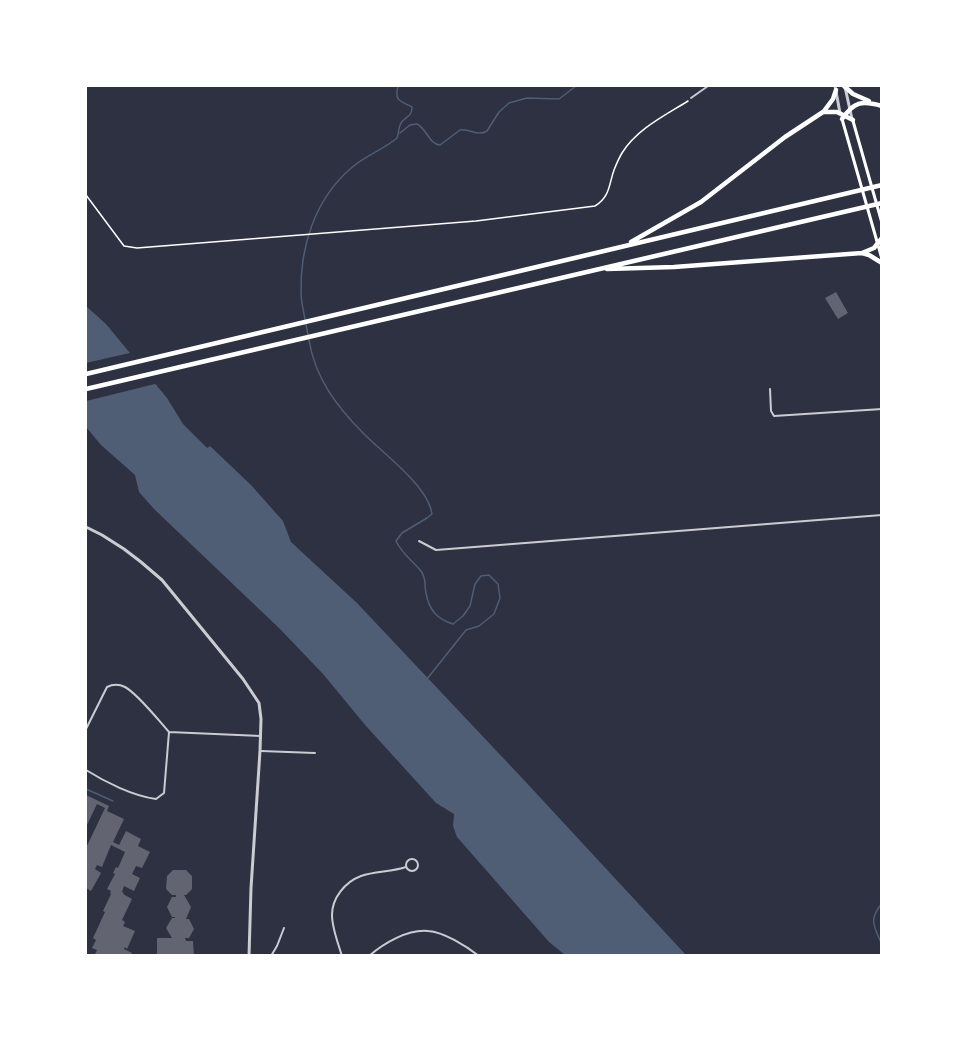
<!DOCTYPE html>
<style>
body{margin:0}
#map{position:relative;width:967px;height:1041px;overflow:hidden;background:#2d3142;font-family:Ubuntu,sans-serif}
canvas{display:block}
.frame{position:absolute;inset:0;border:87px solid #fff;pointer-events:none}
</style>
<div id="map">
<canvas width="967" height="1041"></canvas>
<div class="frame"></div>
</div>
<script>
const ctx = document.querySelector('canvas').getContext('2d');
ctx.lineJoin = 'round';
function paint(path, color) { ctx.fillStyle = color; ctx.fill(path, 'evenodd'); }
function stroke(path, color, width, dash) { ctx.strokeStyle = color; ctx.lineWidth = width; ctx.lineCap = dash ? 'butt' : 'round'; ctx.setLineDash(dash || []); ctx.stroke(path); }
paint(new Path2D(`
 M86 306 106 324 167 398 183 424 207 448 210 446 251 485 283 521 291 542 357 603 523 779 686 955H565L549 942 457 837 453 826 454 814 436 803 366 726 323 674 280 629 154 509 139 492 135 475 101 445 86 427Z`), '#4f5d75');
paint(new Path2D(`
 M134 352 159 383 86 401V363Z`), '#2d3142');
stroke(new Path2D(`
 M400 133 410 125 417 124C427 129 429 144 440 145L460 130C470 128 477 137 487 131L499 112 509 103 527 98 559 99 576 86
 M305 320C304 312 301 302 301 293 300 246 315 200 350 169 364 156 383 150 397 138 399 133 398 128 401 123 406 116 412 117 412 107 401 101 394 102 398 86
 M306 325 308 335
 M309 340C315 378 337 407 364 434 384 454 428 486 432 514L427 518 402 533 396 541C402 554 412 560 421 571 427 580 424 584 426 593 429 610 437 619 453 624L463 616 470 606 475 584 481 576 489 575 498 584 500 598 494 614 479 626 466 630 427 679
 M86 789 113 801
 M882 903C868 921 874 925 882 945`), '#4f5d75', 1.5);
paint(new Path2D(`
 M836 292 848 313 838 319 825 298Z
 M86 795 109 806 107 811 124 819 113 842 119 845 126 831 141 839 138 846 150 852 142 868 136 866 132 874 140 878 134 891 124 886 122 892 124 893 123 894 132 899 122 920 125 922 123 926 135 931 127 949 125 947 124 949 132 953 131 956H94L97 950 92 948 96 940 93 938 105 912 103 911 111 894 110 893 111 891 107 889 115 874 113 873 116 867 118 868 125 852 111 845 102 867 97 865 95 869 101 873 91 891 86 888V848L105 808 97 804 86 827Z
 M173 870H186L192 876V889L186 895H184L191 907 186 919H189L194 929 189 938H185L186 941H193L194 956H157V938H172L166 928 172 918H175V917H172L167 907 172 897H176V895H172L166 889 167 876Z`), '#626471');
stroke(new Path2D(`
 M86 195 124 246 137 248 476 221 595 206C610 197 609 184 614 170 616 165 619 158 622 153 637 129 664 116 688 101`), '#fff', 1.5);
stroke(new Path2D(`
 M691 98 708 86
 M770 389 771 411 774 416 882 409
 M419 541 436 550 882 515
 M86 729 107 687C113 684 119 684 125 687 138 694 159 721 169 732L164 793 156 799C133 796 105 782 86 770
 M169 732 261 736
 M261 751 315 753
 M406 865a6 6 0 1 1 12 0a6 6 0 1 1-12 0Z
 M271 956 277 946 284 928
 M342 956C338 943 332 928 332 915 332 898 345 882 361 876 375 871 391 872 406 867
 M369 956C384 943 408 929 428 931 444 932 466 946 479 956`), '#caccd0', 2);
stroke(new Path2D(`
 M835 86 840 113
 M845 87 852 119
 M86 527 102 535 124 549 141 562 162 580 243 679 259 703 261 719 260 751 251 888 249 956`), '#caccd0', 3);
stroke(new Path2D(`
 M842 119 882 259
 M853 121 882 223`), '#fff', 3);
stroke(new Path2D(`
 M844 86 853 94 869 101
 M824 111 833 99 836 90
 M842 119C854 102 861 100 882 106
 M631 242 701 202 785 137 823 112H837L853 120
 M862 253 869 255 882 263
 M607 269 674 267 862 253 874 248 882 238
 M86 374C351 312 616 247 882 185
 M86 389 882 203`), '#fff', 4.5);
</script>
